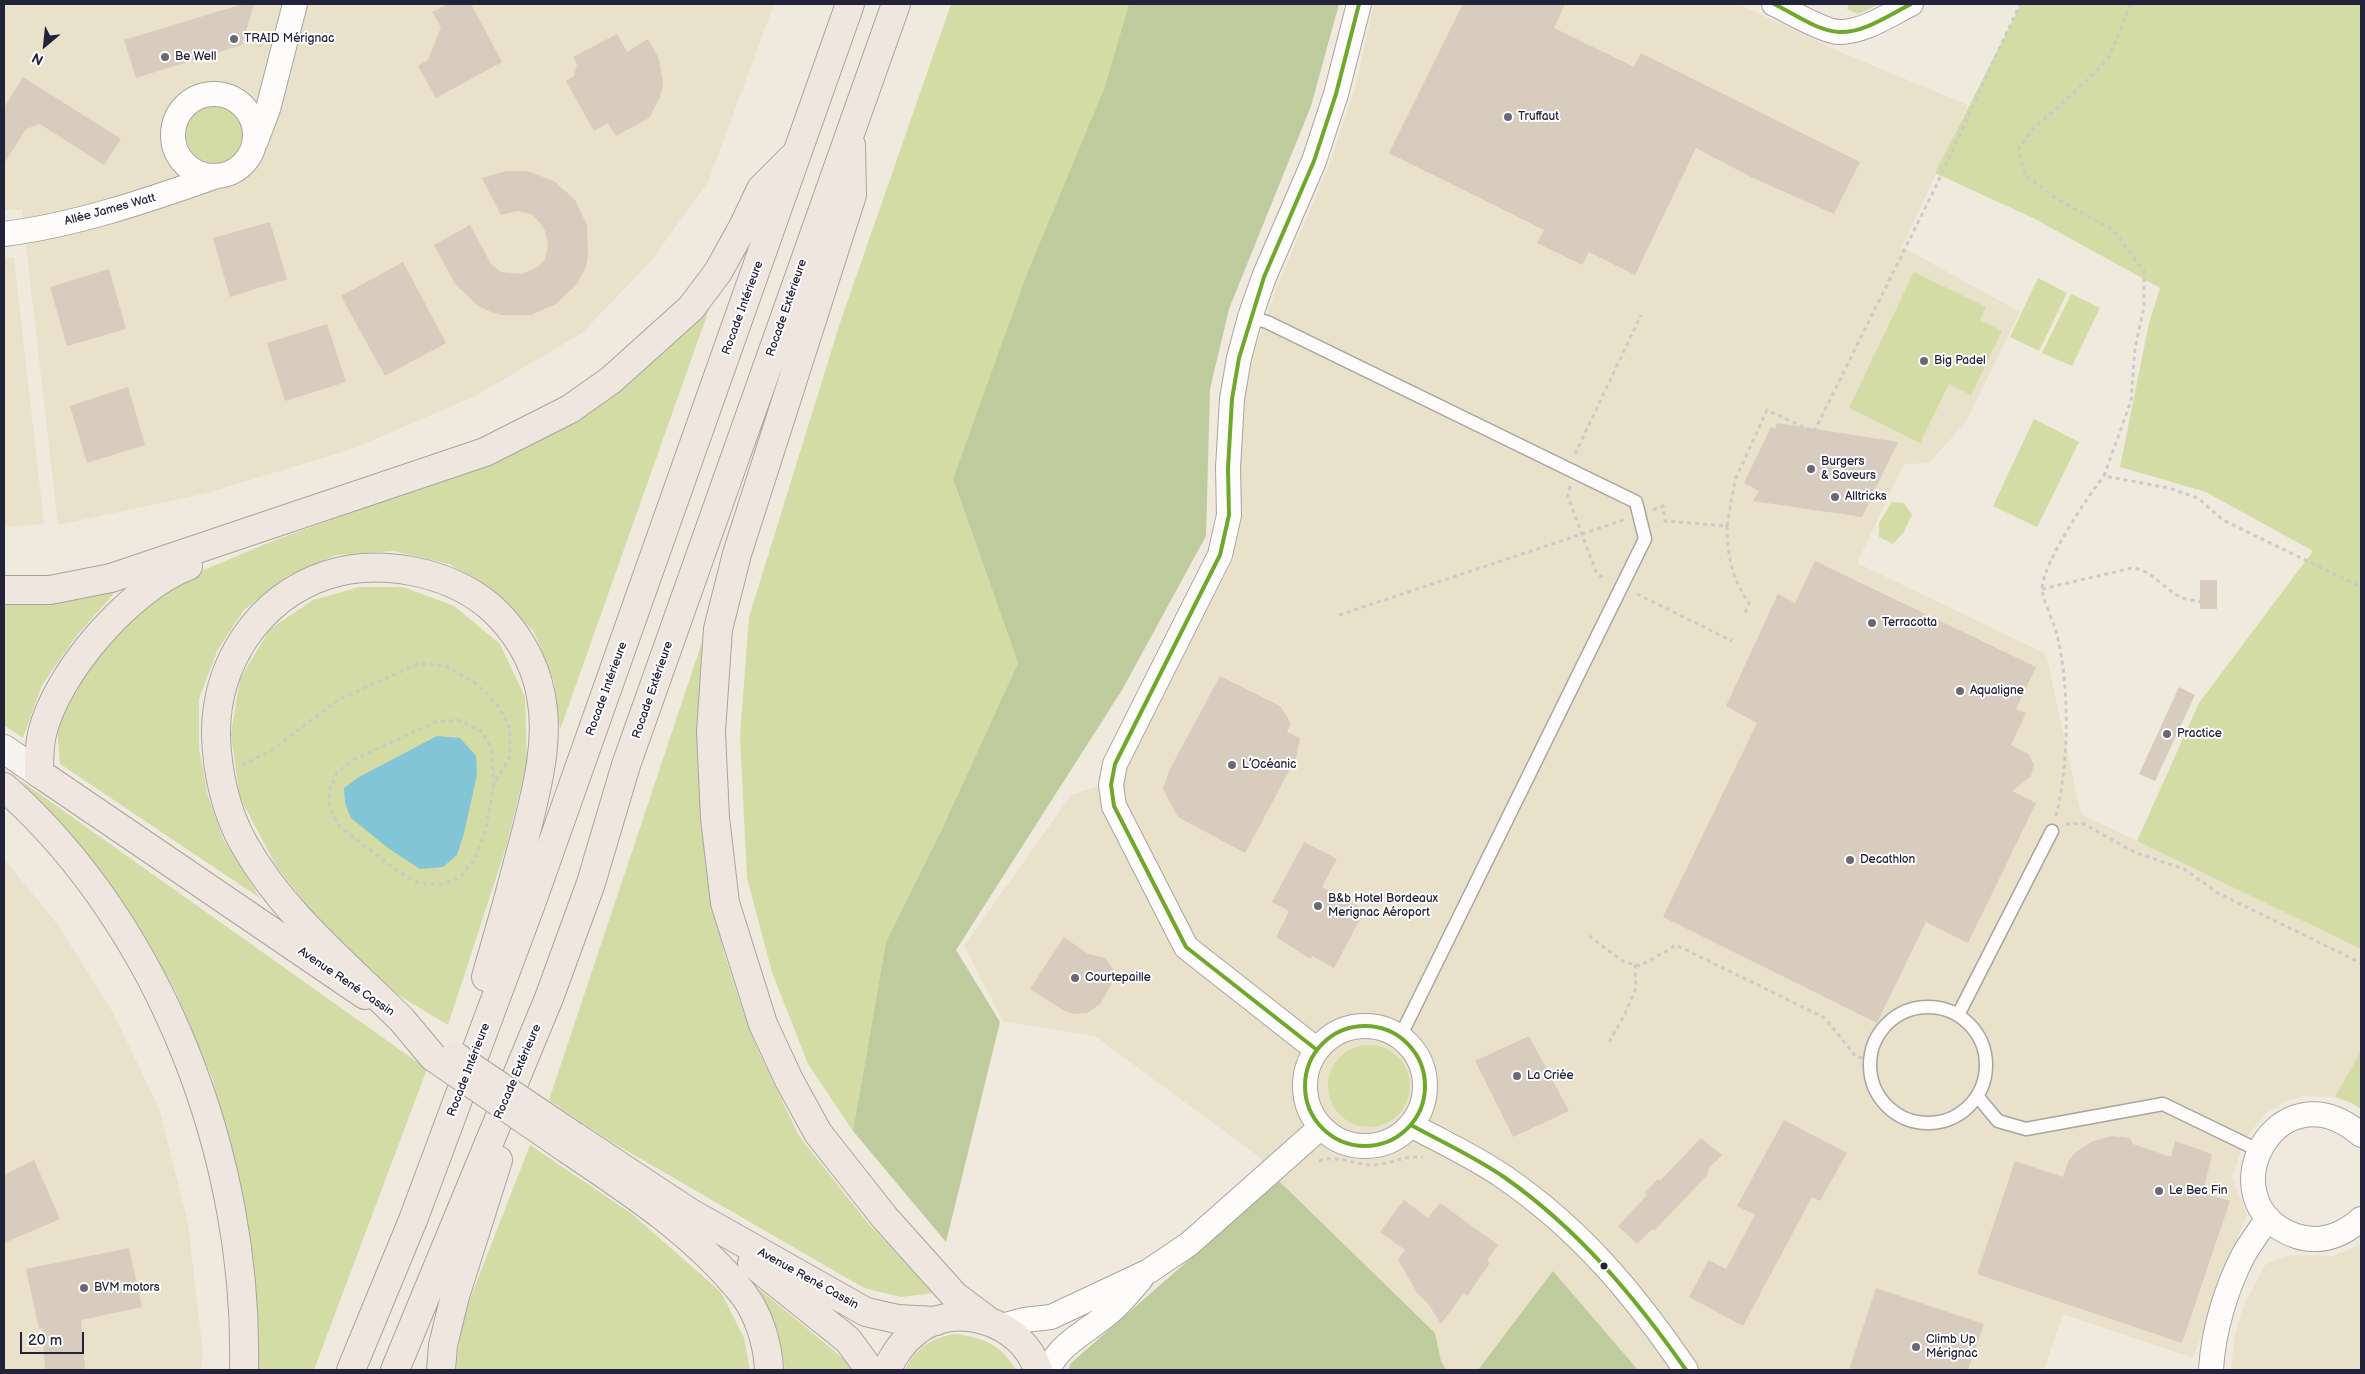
<!DOCTYPE html>
<meta charset="utf-8">
<style>
body{margin:0}
#map{position:relative;width:2365px;height:1374px;overflow:hidden;background:#f0e9de;font-family:"Balsamiq Sans",sans-serif}
canvas{display:block}
.frame{position:absolute;inset:0;border:5px solid #22223b;pointer-events:none}
.north{position:absolute;left:20px;top:20px;width:50px;height:50px;-webkit-text-stroke:4px #fff;paint-order:stroke;rotate:208deg;font-size:14px;font-weight:700;line-height:20px;text-align:center;color:#22223b}
.north::after{content:'';display:block;margin:auto;width:18px;height:22px;background:#22223b;clip-path:polygon(50% 0,100% 100%,50% 72%,0 100%)}
.scale{position:absolute;left:20px;top:1332px;width:64px;height:22px;box-sizing:border-box;border:2px solid #22223b;border-top:0;padding-left:6px;font-size:15px;line-height:18px;white-space:nowrap;color:#22223b;-webkit-text-stroke:4px #fff;paint-order:stroke}
</style>
<div id="map">
<canvas width="2365" height="1374"></canvas>
<div class="frame"></div>
<div class="north">N</div>
<div class="scale">20 m</div>
</div>
<script>
const ctx = document.querySelector('canvas').getContext('2d');
ctx.lineJoin = 'round';
function paint(path, color) { ctx.fillStyle = color; ctx.fill(path, 'evenodd'); }
function stroke(path, color, width, dash) { ctx.strokeStyle = color; ctx.lineWidth = width; ctx.lineCap = dash ? 'butt' : 'round'; ctx.setLineDash(dash || []); ctx.stroke(path); }
function write(font, color, halo, rows, align = 'center') {
  ctx.font = font + ' "Balsamiq Sans",sans-serif'; ctx.lineWidth = 4; ctx.setLineDash([]); ctx.textBaseline = 'middle'; ctx.strokeStyle = halo; ctx.fillStyle = color; for (const [text, x, y, turn = 0] of rows) {
    ctx.save(); ctx.translate(x, y); ctx.rotate((+turn || 0) * Math.PI / 180); ctx.textAlign = isNaN(turn) ? turn : align; if (halo) ctx.strokeText(text, 0, 0); ctx.fillText(text, 0, 0); ctx.restore();
  }
}
paint(new Path2D(`
 M4 4H774L708 182 650 262 582 333 477 395 352 449 207 493 58 525 22 210H4Z
 M1374 4H1738L1847 55 1968 105 1902 247 2020 312 1966 422 1929 463 1904 464 1857 563 2046 654 2081 814 2361 949V1051L2335 1097 2304 1096 2284 1102 2265 1114 2245 1139 2232 1178 2247 1213 2193 1358 2063 1314 2044 1370H1638L1553 1272 1478 1370H1446L1441 1361 1435 1333 1279 1181 1258 1156 1095 1036 1003 1021 964 946 1071 795 1121 779 1233 560 1238 503 1242 410 1253 355 1276 289 1328 168 1356 85Z
 M4 257 14 258 44 524 4 527Z
 M4 859 58 925 112 1011 159 1108 188 1223 203 1355 201 1370H4Z
 M2361 1244V1370H2231L2235 1335 2243 1307 2265 1265 2279 1258 2290 1255 2333 1256Z`), '#e9e1ca');
paint(new Path2D(`
 M951 4H1129L1104 89 953 479 1018 663 941 831 886 942 853 1131 808 1064 772 972 747 878 740 736 749 617 840 323Z
 M1849 4H1880L1858 14 1847 9Z
 M2021 4H2361V949L2137 841 2199 703 2313 551 2206 492 2120 467 2149 323 2160 288 2035 219 1935 173Z
 M186 134a29 29 0 1 1 58 0a29 29 0 1 1-58 0Z
 M1914 272 1986 307 1980 320 2002 331 1971 395 1949 384 1920 443 1849 408Z
 M2038 278 2067 293 2039 351 2010 337Z
 M2071 294 2100 308 2072 366 2042 353Z
 M713 298 560 730 554 681 534 632 496 593 449 564 393 551 336 555 287 576 244 610 217 651 199 699V749L208 796 223 839 260 898 60 764 57 728 75 688 104 649 143 607 192 575 275 540 471 470Z
 M2034 419 2079 442 2037 527 1993 506Z
 M1892 502 1904 503 1912 515 1903 533 1893 544 1879 537V523Z
 M359 587H403L454 606 500 644 525 697 527 762 506 847 448 1025 398 995 331 936 277 867 240 798 231 734 240 679 270 629 313 600Z
 M118 589 77 635 42 685 23 738 4 725V603L32 604Z
 M703 639 698 735 705 852 724 953 739 999 757 1048 799 1136 867 1222 933 1293 901 1297 864 1288 603 1137 549 1100Z
 M20 780 427 1069 314 1370H259L255 1302 241 1192 213 1080 174 988 111 885Z
 M1328 1086a41 41 0 1 1 82 0a41 41 0 1 1-82 0Z
 M2361 1051V1109L2352 1103 2335 1097Z
 M530 1145 632 1214 721 1292 744 1338 750 1370H456L461 1322Z
 M759 1289 849 1363 852 1370H785L778 1332Z
 M955 1334C982 1337 1002 1345 1016 1370H905C915 1348 931 1338 955 1334Z`), '#d3dca4');
paint(new Path2D(`
 M1129 4H1339L1311 106 1229 309 1210 389 1206 536 1122 690 956 950 1000 1022 946 1242 853 1131 886 942 941 831 1018 663 953 479 1027 274 1104 89Z
 M1279 1181 1435 1333 1441 1361 1446 1370H1068L1071 1363Z
 M1553 1271 1638 1370H1478Z`), '#becb9c');
paint(new Path2D(`
 M437 736 460 738 476 756 477 775 464 833 457 855 443 867 420 869 388 848 351 818 345 803 344 788 359 777Z`), '#82c5d6');
paint(new Path2D(`
 M243 4H254L242 45 136 78 124 40Z
 M448 4H471L502 62 436 98 418 66 428 60 441 27 432 12Z
 M1463 4H1565L1554 28 1634 67 1641 53 1860 162 1834 214 1751 177 1696 148 1635 275 1589 252 1582 265 1537 243 1544 230 1389 153Z
 M617 34 627 52 648 39 659 59 663 84 660 97 649 118 616 136 608 123 594 131 566 81 574 76 577 64 573 57Z
 M23 77 121 139 104 165 40 124 26 129 4 164V108Z
 M506 171H527L554 181 575 200 587 225 588 254 586 267 577 284 556 304 531 315H502L491 312 477 305 455 284 434 245 470 225 491 264 501 272 522 274 539 266 545 259 548 245 545 231 540 223 532 214 518 211 501 215 482 178Z
 M270 222 287 279 230 297 213 238Z
 M403 262 446 343 385 376 341 296Z
 M109 269 126 329 67 346 50 287Z
 M327 324 346 382 285 401 267 343Z
 M128 387 145 445 87 463 70 406Z
 M1777 423 1898 442 1862 517 1753 501 1759 491 1744 483 1771 427 1775 429Z
 M1815 561 2036 667 2016 709 2026 713 2011 745 2028 754 2034 764 2031 776 2012 791 2036 803 1968 943 1926 922 1877 1023 1663 917 1757 723 1726 706 1778 594 1795 603Z
 M2200 580H2217V609H2200Z
 M1220 676 1280 706 1291 723 1287 732 1300 738 1296 758 1245 853 1178 817 1163 789 1169 771Z
 M2179 687 2195 695 2155 781 2139 774Z
 M1304 842 1337 859 1322 887 1365 910 1334 968 1312 956 1310 959 1276 937 1289 911 1272 902Z
 M1064 937 1088 954 1105 958 1112 967 1114 974 1111 985 1100 1004 1087 1013 1074 1014 1063 1010 1030 989Z
 M1529 1036 1569 1111 1513 1137 1475 1061Z
 M1784 1120 1847 1153 1820 1201 1812 1197 1743 1326 1689 1297 1709 1260 1726 1269 1755 1215 1737 1206Z
 M2111 1136 2130 1138 2133 1144 2171 1157 2175 1141 2212 1154 2203 1193 2230 1201 2182 1343 1977 1274 2015 1161 2063 1177 2068 1162 2075 1153 2091 1142Z
 M1701 1138 1722 1155 1708 1169V1174L1655 1230H1651L1637 1244 1618 1226 1647 1195 1645 1193 1658 1179 1660 1181Z
 M34 1160 60 1219 4 1243V1175Z
 M1404 1200 1428 1218 1440 1203 1498 1245 1487 1260 1490 1263 1467 1296 1464 1293 1441 1324 1427 1302 1417 1293 1398 1260 1405 1250 1380 1232Z
 M129 1248 142 1307 81 1320 85 1370H45L42 1328 39 1329 26 1269Z
 M1876 1288 1984 1324 1968 1370H1849Z`), '#d8ccbe');
const lane = new Path2D(`
 M1250 317 1267 322 1636 502 1645 539 1400 1037
 M1870 1065a58 58 0 1 1 116 0a58 58 0 1 1-116 0Z
 M1958 1015 2052 831
 M1978 1097 1998 1121 2026 1129 2163 1104 2258 1150`);
const street = new Path2D(`
 M1774 4C1789 11 1823 31 1838 32 1863 33 1890 14 1911 4
 M173 135a41 41 0 1 1 82 0a41 41 0 1 1-82 0Z
 M256 141 268 109 295 4
 M4 234C75 225 146 201 214 177
 M1305 1086a60 60 0 1 1 120 0a60 60 0 1 1-120 0Z
 M1317 1050 1186 947 1114 806 1111 785 1115 764 1220 555 1229 515 1228 468 1232 399 1239 358 1250 317 1264 277 1314 161 1336 94 1359 4
 M1411 1125C1442 1142 1475 1157 1504 1177 1581 1230 1634 1294 1686 1370
 M2361 1135C2276 1062 2204 1204 2296 1236 2321 1244 2342 1236 2361 1219
 M1001 1326 1024 1320 1051 1317 1149 1271 1189 1244 1321 1127
 M1048 1370C1060 1343 1088 1331 1109 1313 1121 1303 1131 1290 1141 1279
 M2211 1370C2213 1332 2226 1288 2244 1254 2251 1242 2260 1230 2268 1218`);
const secondary = new Path2D(`
 M4 749 39 773`);
const primary = new Path2D(`
 M39 773 365 995
 M574 1136 689 1212 866 1312 897 1319 936 1321
 M752 1263 848 1340 870 1370
 M886 1370C894 1356 901 1343 914 1333 954 1299 1022 1321 1038 1370`);
const highway = new Path2D(`
 M851 145 852 195 737 554 718 629 711 732 715 818 725 903 763 1024 789 1080 818 1133 885 1218 955 1296 987 1320
 M4 590H50L111 578 485 452 570 409 611 380 691 308 718 272 744 225 761 189 793 157
 M39 773C39 760 39 747 42 734 56 673 130 588 188 566
 M4 787C163 928 249 1160 244 1370
 M402 1020C345 963 284 915 244 844 226 813 217 771 216 736 215 664 258 598 327 575 378 558 446 571 488 605 515 628 535 661 541 696 550 742 536 792 525 836 513 883 500 930 486 977
 M570 1151C631 1192 698 1236 744 1295 759 1315 768 1345 769 1370
 M351 1370 413 1220 532 901 850 4
 M395 1370 549 998 591 883 626 765 896 4
 M441 1370 443 1345 455 1296 498 1160`);
stroke(lane, '#a8a4a1', 15);
stroke(street, '#a8a4a1', 26);
stroke(secondary, '#a8a4a1', 30);
stroke(primary, '#a8a4a1', 30);
stroke(highway, '#a8a4a1', 30);
stroke(new Path2D(`
 M2131 4 2109 57 2095 73 2032 130 2018 150 2026 176 2059 200 2113 230 2144 271V307L2135 348 2131 401 2104 476 2169 488 2198 498 2223 520 2361 587
 M1575 454 1641 315
 M1570 486 1568 497 1597 574 1606 579
 M1653 510 1663 506 1665 521 1727 526C1728 557 1731 577 1749 603L1744 616
 M1727 526 1735 480 1767 410 1814 432 1935 188 2020 4
 M2042 589 2132 568C2152 570 2163 588 2180 597 2186 600 2194 600 2200 602
 M1637 594 1732 641
 M1339 615 1624 520
 M242 765 272 750 338 700 420 663 445 666 474 682 497 704 510 728V757L494 784 485 832 473 862 459 878 439 885 416 882 395 869 340 827 329 807 330 789 337 773 353 760 435 722 458 720 481 731 491 747 494 784
 M2056 816C2069 764 2070 687 2057 635 2055 625 2041 596 2042 588 2044 562 2087 497 2104 476
 M2066 825 2070 823 2084 824 2136 853 2184 869 2218 893 2361 963
 M1589 936 1624 962 1640 966 1676 945 1825 1018 1856 1057 1869 1059
 M1609 1042 1624 1016 1636 988 1635 964
 M1319 1161C1337 1154 1354 1165 1373 1165 1390 1164 1402 1156 1423 1157`), '#cbcaca', 3, [4, 4]);
stroke(lane, '#fdfcfa', 12);
stroke(street, '#fdfcfa', 24);
stroke(secondary, '#f7f3f0', 28);
stroke(primary, '#efe6df', 28);
stroke(highway, '#efe6df', 28);
const primaryBridge = new Path2D(`
 M455 1056 574 1136`);
const highwayBridge = new Path2D(`
 M402 1020 433 1057 570 1151`);
stroke(primaryBridge, '#a8a4a1', 30, []);
stroke(highwayBridge, '#a8a4a1', 30, []);
stroke(primaryBridge, '#efe6df', 28);
stroke(highwayBridge, '#efe6df', 28);
stroke(new Path2D(`
 M1774 4C1793 13 1817 31 1839 32 1864 33 1889 15 1911 4
 M1305 1086a60 60 0 1 1 120 0a60 60 0 1 1-120 0Z
 M1317 1050 1186 947 1114 806 1111 785 1115 764 1220 555 1229 515 1228 468 1232 399 1239 358 1264 277 1314 161 1336 94 1359 4
 M1411 1125C1442 1142 1475 1157 1504 1177 1578 1229 1635 1297 1686 1370`), '#6ea92c', 4);
for (const [x, y, r, color] of [
 [234,39,5,"#6a6874"],
 [165,57,5,"#6a6874"],
 [1508,117,5,"#6a6874"],
 [1924,361,5,"#6a6874"],
 [1811,469,5,"#6a6874"],
 [1835,497,5,"#6a6874"],
 [1872,623,5,"#6a6874"],
 [1960,691,5,"#6a6874"],
 [2167,734,5,"#6a6874"],
 [1232,765,5,"#6a6874"],
 [1850,860,5,"#6a6874"],
 [1318,906,5,"#6a6874"],
 [1075,978,5,"#6a6874"],
 [1517,1076,5,"#6a6874"],
 [2159,1191,5,"#6a6874"],
 [1604,1266,4.5,"#22223b"],
 [84,1288,5,"#6a6874"],
 [1916,1347,5,"#6a6874"]
]) { const dot = new Path2D(); dot.arc(x, y, r, 0, 2 * Math.PI); ctx.fillStyle = color; ctx.fill(dot); stroke(dot, '#fff', 2); }
write('12px', '#22223b', '#fff', [
 ["TRAID Mérignac",244,39],
 ["Be Well",175,57],
 ["Truffaut",1518,117],
 ["Big Padel",1934,361],
 ["Burgers",1821,462],
 ["& Saveurs",1821,476],
 ["Alltricks",1845,497],
 ["Terracotta",1882,623],
 ["Aqualigne",1970,691],
 ["Practice",2177,734],
 ["L’Océanic",1242,765],
 ["Decathlon",1860,860],
 ["B&b Hotel Bordeaux",1328,899],
 ["Merignac Aéroport",1328,913],
 ["Courtepaille",1085,978],
 ["La Criée",1527,1076],
 ["Le Bec Fin",2169,1191],
 ["BVM motors",94,1288],
 ["Climb Up",1926,1340],
 ["Mérignac",1926,1354]
], 'left');
write('12px', '#22223b', '#fff', [
 ["Allée James Watt",110,210,-15],
 ["Rocade Intérieure",743,308,-70],
 ["Rocade Extérieure",787,308,-71],
 ["Rocade Intérieure",607,689,-70],
 ["Rocade Extérieure",653,690,-71],
 ["Avenue René Cassin",346,982,34],
 ["Rocade Intérieure",469,1070,-69],
 ["Rocade Extérieure",518,1072,-67],
 ["Avenue René Cassin",808,1279,29]
]);
</script>
